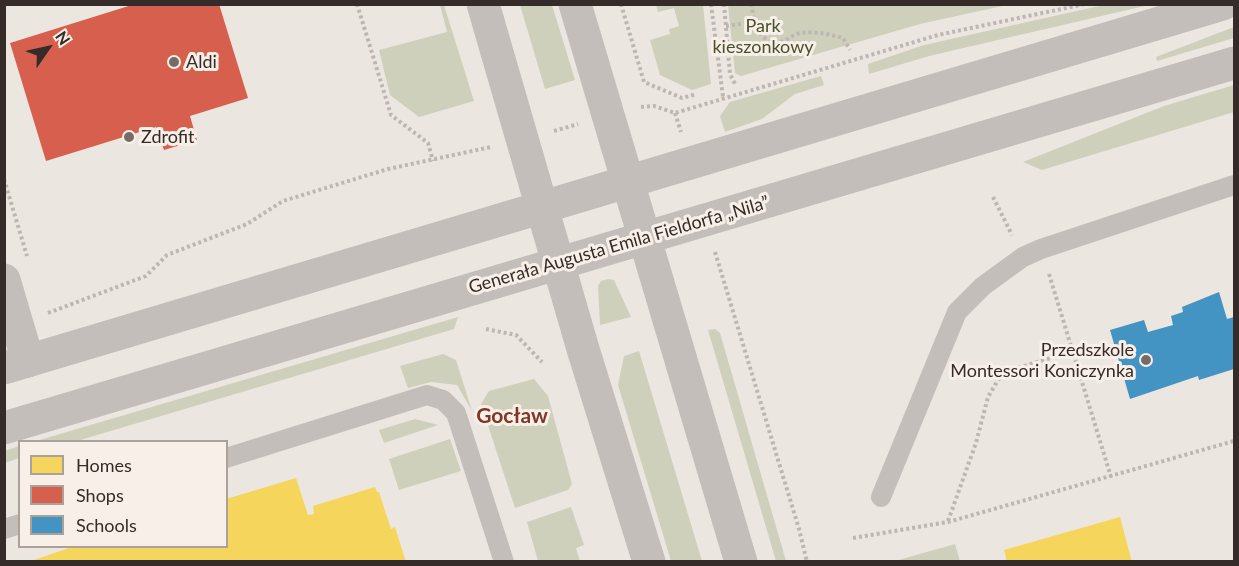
<!DOCTYPE html>
<meta charset="utf-8">
<style>
body{margin:0}
#map{position:relative;width:1239px;height:566px;overflow:hidden;background:#ece6e0;font-family:Lato,sans-serif}
canvas{display:block}
.frame{position:absolute;inset:0;border:6px solid #352b28;pointer-events:none}
.legend{position:absolute;left:18px;top:440px;width:210px;height:108px;box-sizing:border-box;background:#f8f0e8;border:2px solid #aaa19b;margin:0;padding:8px 10px;list-style:none;font-size:18px;color:#352b28}
.legend li{display:flex;align-items:center;gap:12px;height:30px}
.legend b{width:30px;border:2px solid #aaa19b}
.north{position:absolute;left:18px;top:18px;width:60px;height:60px;-webkit-text-stroke:4px #f8f0e8;paint-order:stroke;rotate:56deg;font-size:16px;font-weight:700;line-height:24px;text-align:center;color:#352b28}
.north::after{content:'';display:block;margin:auto;width:21px;height:27px;background:#352b28;clip-path:polygon(50% 0,100% 100%,50% 72%,0 100%)}
</style>
<div id="map">
<canvas width="1239" height="566"></canvas>
<div class="frame"></div>
<ul class="legend">
<li><b style="height:16px;background:#f6d55c"></b>Homes</li>
<li><b style="height:16px;background:#d6604d"></b>Shops</li>
<li><b style="height:16px;background:#4393c3"></b>Schools</li>
</ul>
<div class="north">N</div>
</div>
<script>
const ctx = document.querySelector('canvas').getContext('2d');
ctx.lineJoin = 'round';
function paint(path, color) { ctx.fillStyle = color; ctx.fill(path, 'evenodd'); }
function stroke(path, color, width, dash) { ctx.strokeStyle = color; ctx.lineWidth = width; ctx.lineCap = dash ? 'butt' : 'round'; ctx.setLineDash(dash || []); ctx.stroke(path); }
function write(font, color, halo, rows, align = 'center') {
  ctx.font = font + ' Lato,sans-serif'; ctx.lineWidth = 6; ctx.setLineDash([]); ctx.textBaseline = 'middle'; ctx.strokeStyle = halo; ctx.fillStyle = color; for (const [text, x, y, turn = 0] of rows) {
    ctx.save(); ctx.translate(x, y); ctx.rotate((+turn || 0) * Math.PI / 180); ctx.textAlign = isNaN(turn) ? turn : align; if (halo) ctx.strokeText(text, 0, 0); ctx.fillText(text, 0, 0); ctx.restore();
  }
}
paint(new Path2D(`
 M1108 4 1149 5 929 56 869 74 868 64 924 45Z
 M440 5H444L474 101 419 117 390 95 379 50 447 32Z
 M520 5H552L575 80 545 89Z
 M656 5H703L711 84 692 90 660 75 650 40 670 34 669 29 679 26 674 8 658 12Z
 M728 5V4L1007 5 920 24 741 76 735 73Z
 M1234 27V38L1157 61 1156 57Z
 M821 76 824 85 795 94 762 119 725 132 720 116 730 102Z
 M1234 85V112L1042 170 1023 162 1164 106Z
 M608 279 614 280 631 317 600 325 598 286 601 281Z
 M458 317 454 329 77 441H36Z
 M715 329 720 333 786 561H776L708 330Z
 M639 351 702 561H671L618 385 624 356Z
 M443 354 456 360 472 411 457 385 431 382 408 388 400 366Z
 M534 379 548 396 572 484 568 490 515 508 481 404 489 391Z
 M415 419 438 425 384 443 379 430Z
 M450 439 461 471 399 490 389 459Z
 M19 446V458L5 463V451Z
 M571 507 584 545 576 548 580 561H538L527 522Z
 M955 544 960 561H895Z`), '#ced0bb');
paint(new Path2D(`
 M296 478 308 515 314 514 313 506 375 487 377 492H379L391 529 395 527 406 562H28L75 546H226V499Z
 M1120 517 1132 562H1007L1004 550Z`), '#f6d55c');
paint(new Path2D(`
 M135 4H219L248 98 190 116 197 140 164 150 156 127 46 161 10 43Z`), '#d6604d');
paint(new Path2D(`
 M1219 292 1227 319 1234 317V369L1199 380 1198 376 1130 399 1110 330 1144 320 1148 332 1173 325 1171 316 1183 312 1182 307Z`), '#4393c3');
stroke(new Path2D(`
 M357 4 391 115 428 143 433 161
 M621 4 644 82 682 98 697 94
 M711 4 723 97
 M724 4 730 74 735 84
 M751 4C754 20 758 44 779 42 787 41 793 34 801 33 815 31 829 34 843 38L850 50
 M726 26 754 22
 M641 107 654 106 675 113 938 35 1085 4
 M675 113 681 132
 M554 131 578 124
 M4 179 27 256
 M993 197 1012 235
 M715 252 799 529 807 562
 M1049 274 1111 477
 M48 313 146 276 167 255 247 224 283 201 388 169 491 147
 M486 329 516 335 542 362
 M948 521 976 443 988 397 998 380 1011 370 1074 351
 M853 538 948 522 1234 441`), '#bdb6b2', 4, [3, 3]);
stroke(new Path2D(`
 M226 458 427 395 443 400 456 413 504 562
 M881 497 957 312 983 286 1023 257 1041 249 1234 185
 M4 529 20 524`), '#c4beba', 20);
stroke(new Path2D(`
 M4 280 28 361`), '#c4beba', 33);
stroke(new Path2D(`
 M483 4 583 349 649 562
 M575 4 741 562
 M4 368 1223 4
 M4 428 1234 63`), '#c4beba', 33);
for (const [x, y, r, color] of [
 [174,62,6,"#756c68"],
 [129,137,6,"#756c68"],
 [1146,360,6,"#756c68"]
]) { const dot = new Path2D(); dot.arc(x, y, r, 0, 2 * Math.PI); ctx.fillStyle = color; ctx.fill(dot); stroke(dot, '#f8f0e8', 2); }
write('18px', '#46512e', '#f8f0e8', [
 ["Park",763,26],
 ["kieszonkowy",763,47]
]);
write('18px', '#352b28', '#f8f0e8', [
 ["Aldi",186,62],
 ["Zdrofit",141,137],
 ["Przedszkole",1134,350,"right"],
 ["Montessori Koniczynka",1134,371,"right"]
], 'left');
write('18px', '#352b28', '#f8f0e8', [
 ["Generała Augusta Emila Fieldorfa „Nila”",619,245,-16]
]);
write('bold 21px', '#7e3727', '#f8f0e8', [
 ["Gocław",512,416]
]);
</script>
